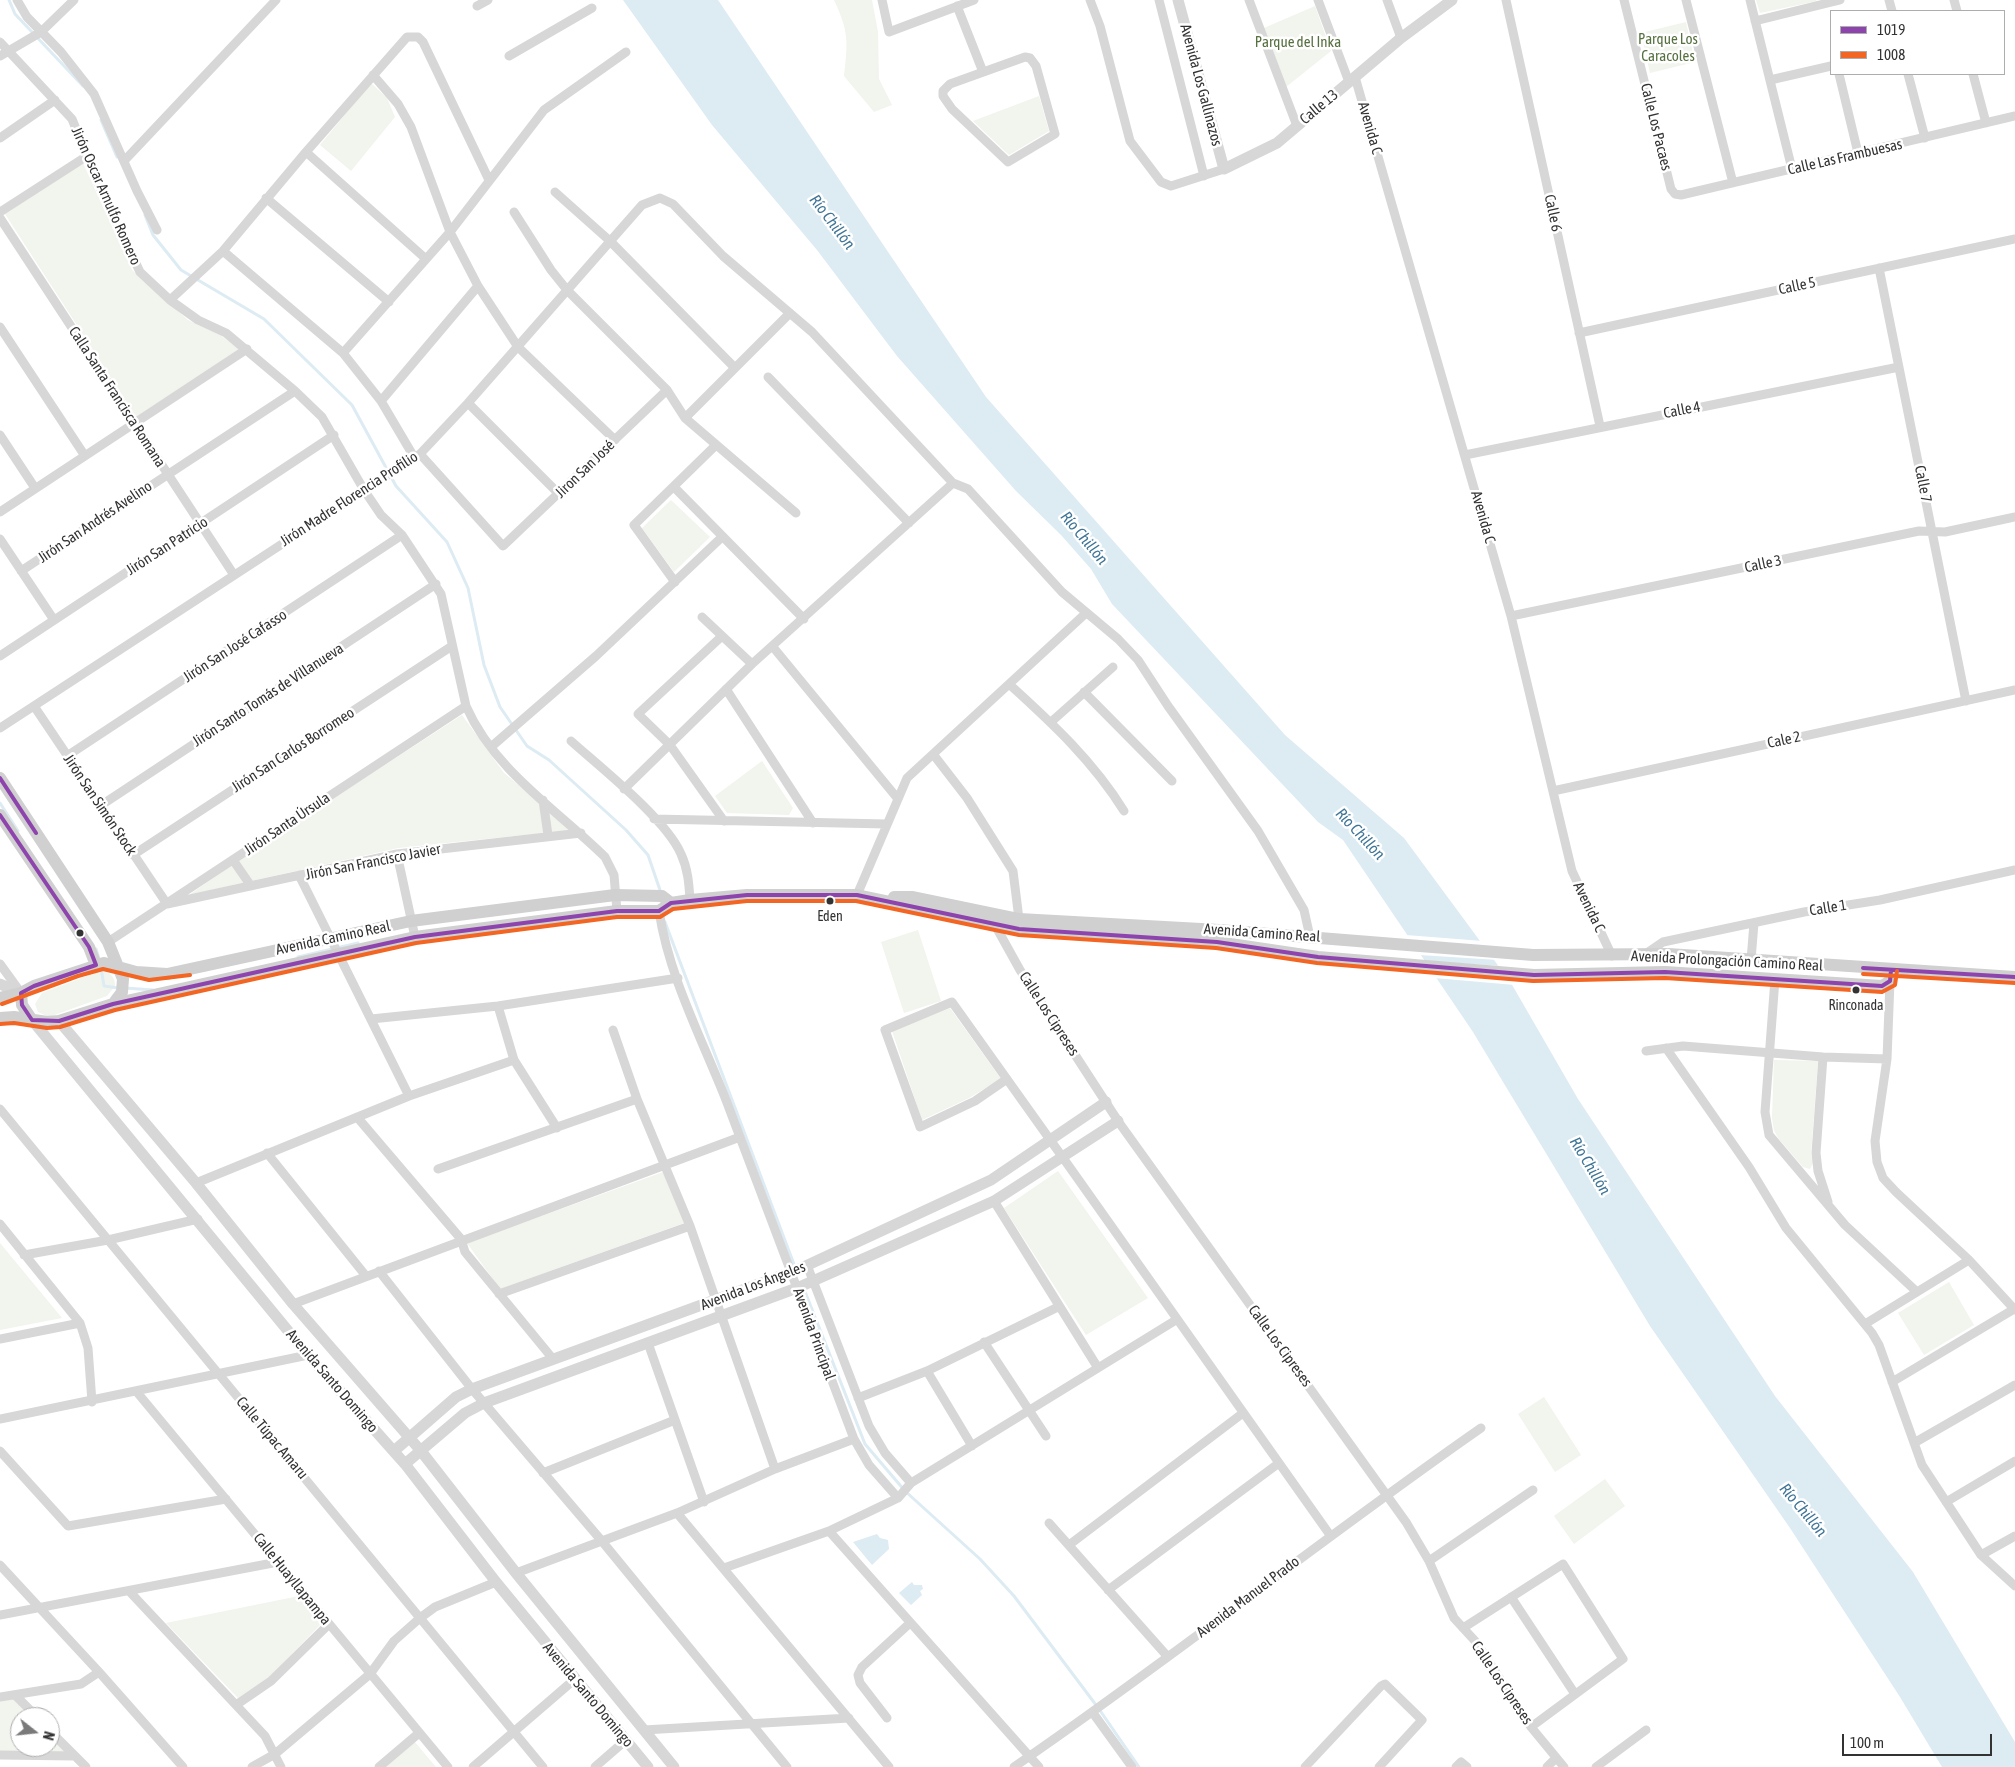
<!DOCTYPE html>
<meta charset="utf-8">
<style>
body{margin:0}
#map{position:relative;width:2015px;height:1767px;overflow:hidden;background:#fff;font-family:"Asap Condensed",sans-serif}
canvas{display:block}
.legend{position:absolute;left:1830px;top:10px;width:175px;height:65px;box-sizing:border-box;background:#fff;border:1px solid #adadad;margin:0;padding:6px 9px;list-style:none;font-size:15px;color:#333}
.legend li{display:flex;align-items:center;gap:10px;height:25px}
.legend b{width:25px;border:1px solid #adadad}
.north{position:absolute;left:10px;top:1707px;width:50px;height:50px;box-sizing:border-box;background:#fff;border:1px solid #adadad;border-radius:50%;rotate:106deg;font-size:14px;font-weight:700;line-height:20px;text-align:center;color:#333}
.north::after{content:'';display:block;margin:auto;width:18px;height:22px;background:#7a7a7a;clip-path:polygon(50% 0,100% 100%,50% 72%,0 100%)}
.scale{position:absolute;left:1842px;top:1734px;width:150px;height:22px;box-sizing:border-box;border:2px solid #333;border-top:0;padding-left:6px;font-size:15px;line-height:18px;white-space:nowrap;color:#333;-webkit-text-stroke:4px #fff;paint-order:stroke}
</style>
<div id="map">
<canvas width="2015" height="1767"></canvas>
<ul class="legend">
<li><b style="height:6px;background:#8e44ad"></b>1019</li>
<li><b style="height:6px;background:#f26522"></b>1008</li>
</ul>
<div class="north">N</div>
<div class="scale">100 m</div>
</div>
<script>
const ctx = document.querySelector('canvas').getContext('2d');
ctx.lineJoin = 'round';
function paint(path, color) { ctx.fillStyle = color; ctx.fill(path, 'evenodd'); }
function stroke(path, color, width, dash) { ctx.strokeStyle = color; ctx.lineWidth = width; ctx.lineCap = dash ? 'butt' : 'round'; ctx.setLineDash(dash || []); ctx.stroke(path); }
function write(font, color, halo, rows, align = 'center') {
  ctx.font = font + ' "Asap Condensed",sans-serif'; ctx.lineWidth = 5; ctx.setLineDash([]); ctx.textBaseline = 'middle'; ctx.strokeStyle = halo; ctx.fillStyle = color; for (const [text, x, y, turn = 0] of rows) {
    ctx.save(); ctx.translate(x, y); ctx.rotate((+turn || 0) * Math.PI / 180); ctx.textAlign = isNaN(turn) ? turn : align; if (halo) ctx.strokeText(text, 0, 0); ctx.fillText(text, 0, 0); ctx.restore();
  }
}
paint(new Path2D(`
 M834 0H872L878 32 879 79 892 105 874 112 844 76C848 41 849 32 834 0Z
 M1756 0H1816L1817 1 1760 13Z
 M1315 6 1331 51 1286 87 1264 28Z
 M1686 22 1695 62 1650 73 1641 33Z
 M371 83 387 98 395 117 351 171 320 145Z
 M1039 96 1049 131 1009 155 973 121Z
 M83 163 132 270 188 320 220 335 239 349 137 418 5 214Z
 M671 500 710 537 674 572 642 528Z
 M462 715 504 773 573 830 398 848 189 895 240 859Z
 M762 761 793 808 789 815 727 813 715 796Z
 M918 930 941 1001 904 1013 881 942Z
 M100 971C110 971 115 977 115 986L107 996 49 1017 38 1012 35 1004 42 993Z
 M950 1008 1001 1079 969 1098 922 1120 892 1031Z
 M1774 1060 1818 1061 1811 1154 1813 1163 1810 1169 1803 1167 1778 1138 1774 1130 1772 1118Z
 M666 1171 684 1223 500 1289 467 1243Z
 M1058 1171 1148 1298 1086 1335 1004 1208Z
 M0 1243 62 1318 0 1330Z
 M1949 1282 1974 1325 1924 1355 1898 1313Z
 M1544 1397 1581 1455 1555 1472 1518 1414Z
 M1605 1479 1625 1506 1574 1544 1554 1516Z
 M299 1596 322 1623 268 1678 238 1698 166 1623Z
 M13 1699 30 1717H20V1747H50V1737L66 1752H0V1701Z
 M414 1741 436 1767H383Z`), '#f1f5ed');
paint(new Path2D(`
 M623 0H718L986 397 1285 735 1404 838 1511 983 1578 1099 1775 1396 1913 1572 2015 1742V1767H1942L1900 1697 1790 1528 1650 1326 1473 1032 1343 840 1318 822 1112 604 1091 569 1061 535 1016 491 897 356 817 250 712 125Z
 M877 1534 880 1538 888 1540 889 1549 872 1565 853 1542Z
 M912 1582 914 1585H922L923 1589 920 1591 922 1595 911 1605 899 1593Z`), '#ddebf3');
paint(new Path2D(`
 M1406 935 1483 941 1498 960 1419 955Z
 M1422 961 1502 966 1515 985 1434 978Z`), '#fff');
stroke(new Path2D(`
 M9 0 15 14 83 86
 M101 120 117 157
 M145 215 153 235 181 270 264 319 352 405 396 486 447 542 468 588 484 665 500 707 527 746 549 760 626 830 648 855 661 893
 M0 803 18 831
 M665 922 795 1267
 M96 949 100 962
 M298 957 358 943
 M101 968 104 986 118 988
 M125 988 153 990
 M804 1289 865 1444 905 1491 980 1559 1014 1596 1099 1709 1139 1767`), '#ddebf3', 3);
stroke(new Path2D(`
 M17 0 27 17 61 52 94 94 137 191 157 230
 M882 0 889 32 974 0
 M1090 0 1100 26 1130 141 1161 182 1171 186 1224 169
 M1159 0 1204 176
 M1249 0 1297 126
 M1318 0 1349 82
 M1387 0 1401 38
 M1506 0 1600 426
 M1624 0 1671 189 1675 194 1681 195 2015 116
 M1686 0 1733 183
 M1750 0 1792 169
 M1889 0 1892 11
 M1954 0 1957 11
 M477 6 488 0
 M957 6 983 72
 M1755 21 1840 0
 M0 42 72 119 97 181 140 272 170 300 198 320 226 333 295 391 322 417 364 490 381 515 402 535 441 594 466 706C494 770 556 809 605 857L614 875 617 911
 M0 56 41 32 74 0
 M509 56 592 8
 M1025 57 1030 58 1036 66 1055 134 1008 162 952 109 943 96V91L950 84Z
 M1839 74 1858 153
 M1908 74 1925 138
 M1973 74 1986 123
 M373 75 398 104 411 127 450 232 478 286 518 347 615 440
 M1355 77 1511 616 1572 871 1612 956
 M1770 80 1831 66
 M0 138 55 100
 M306 152 426 259
 M124 161 276 0
 M555 192 610 241 735 368
 M266 198 389 302
 M0 212 87 156
 M514 212 551 270 567 290 667 390 685 418 796 513
 M0 218 234 575
 M223 251 343 353 381 401 414 457
 M1879 268 1966 701
 M170 300 223 251 306 152 407 37H418L423 42 489 180
 M0 327 85 456
 M1579 333 2015 239
 M343 353 450 232 544 110 626 52
 M768 377 909 523
 M381 401 478 286
 M468 403 559 494
 M685 418 790 313
 M0 435 35 488
 M420 454 503 546 667 390
 M1465 455 1899 367
 M674 487 804 619
 M0 512 247 349
 M0 539 54 620
 M21 571 295 391
 M675 582 634 525 716 445
 M1511 616 1919 531 1945 532 2015 517
 M702 617 752 664
 M721 637 638 714 670 745 724 821
 M773 647 898 799
 M0 656 334 435
 M1009 684C1052 723 1093 761 1124 811
 M726 689 813 823
 M1084 692 1172 781
 M34 706 167 904 397 854 581 833
 M1051 722 1113 667
 M0 728 420 454 468 403 642 205 660 198 673 204 723 256 812 332 953 483 968 489 1062 592 1118 639 1138 660 1168 706 1258 831 1304 910 1310 937
 M571 741C600 767 666 819 681 854 688 869 689 884 690 900
 M491 747 596 656 722 537
 M933 754 967 798 1013 871 1019 919
 M67 756 402 535
 M624 789 752 664 953 483
 M1553 791 2015 690
 M543 800 548 835
 M100 806 436 584
 M654 819 887 824
 M397 854 415 937
 M133 855 452 646
 M233 860 251 886
 M299 875 409 1096
 M857 895 907 778 1085 614
 M659 911C669 977 702 1039 726 1100 769 1212 811 1326 854 1439L869 1465 898 1498
 M995 925 1020 970 1118 1121 1406 1522 1429 1561 1454 1618 1476 1642 1531 1727 1564 1767
 M108 942 466 706
 M1644 955 1663 942 1804 912 1880 900 2015 870
 M1751 960 1754 923
 M0 964 21 993
 M1775 979 1765 1112 1769 1135 1845 1225 1917 1292
 M1890 981 1887 1059 1875 1141 1877 1162 1883 1178 1896 1192 1969 1260 2015 1310
 M498 1006 514 1060 557 1128
 M371 1019 498 1006 678 978
 M613 1030 637 1099 690 1226 775 1469
 M1666 1048 1749 1167 1786 1228 1872 1333 1879 1345 1922 1465 1981 1555 2015 1586
 M1646 1051 1683 1046 1823 1057 1887 1059
 M1823 1057 1816 1153 1818 1171 1828 1202
 M1007 1079 975 1101 920 1127 885 1030 952 1002C1079 1179 1204 1358 1330 1535
 M0 1109 543 1767
 M357 1117 461 1239 465 1252 553 1359
 M267 1153 366 1276
 M438 1169 637 1099
 M196 1183 409 1096 514 1060
 M994 1201 1098 1368
 M0 1224 80 1323 88 1348 92 1402
 M24 1255 108 1240 198 1219
 M379 1271 472 1389 601 1540 787 1767
 M499 1294 690 1226
 M293 1304 740 1137
 M1865 1324 1969 1260
 M0 1339 80 1323
 M984 1342 1046 1436
 M648 1343 704 1502
 M927 1371 972 1446
 M1892 1382 2014 1309
 M136 1391 448 1767
 M858 1398 927 1371 1058 1307
 M0 1419 308 1355
 M1914 1443 2015 1385
 M0 1451 68 1526 226 1499
 M543 1473 675 1420
 M911 1483 1176 1320
 M1946 1502 2015 1461
 M677 1513 889 1767
 M1049 1523 1168 1657
 M829 1531 1039 1767
 M1069 1545 1243 1413
 M1981 1555 2015 1536
 M1429 1561 1533 1490
 M0 1565 99 1672 183 1767
 M724 1568 829 1531 898 1498 911 1483 885 1453 869 1426 807 1265
 M516 1573 677 1513 775 1469 854 1439
 M1108 1590 1279 1463
 M129 1591 265 1736 281 1767
 M1511 1597 1575 1694
 M0 1615 278 1562
 M1463 1628 1563 1564 1623 1659 1531 1727
 M15 1695 37 1717
 M0 1697 81 1684 99 1672
 M236 1705 271 1681 329 1624
 M1093 1713 1132 1767
 M887 1718 860 1683 858 1675 862 1667 910 1623
 M644 1730 849 1718
 M50 1731 86 1767
 M0 1755 75 1756
 M252 1767 275 1754 370 1674 394 1641 420 1618 435 1607 496 1582
 M379 1767 419 1733
 M473 1767 575 1679
 M595 1767 626 1740
 M1014 1767C1173 1658 1323 1538 1481 1428
 M1305 1767 1381 1686 1385 1684 1422 1720 1379 1767
 M1456 1767 1461 1762 1467 1767
 M1547 1767 1556 1758
 M1596 1767 1646 1730`), '#d7d7d7', 9);
stroke(new Path2D(`
 M1178 0 1224 169 1277 143 1401 38 1452 0
 M0 984 21 993
 M32 1020 308 1355 405 1464 496 1582 648 1767
 M59 1021 196 1183 293 1304 421 1451 516 1573 674 1767
 M394 1451 456 1397 472 1389 797 1270 991 1180 1106 1102
 M405 1464 465 1413 484 1403 797 1288 994 1201 1118 1121`), '#d7d7d7', 11);
stroke(new Path2D(`
 M0 778 108 942 123 979 122 992 113 1004
 M0 815 89 947 96 965
 M894 897H913L1019 919 1219 930 1533 955 1668 954 2015 977
 M21 993 22 1005 32 1020
 M0 998 21 993 34 986 104 963 136 972 167 974 411 921 615 895 662 896 671 903
 M0 1018 14 1017 47 1022 59 1021 113 1004 415 937 617 911H659L671 903 690 900 747 895H857L1019 929 1217 942 1318 957 1534 975 1665 972 1882 986 1890 981 1891 970`), '#d0d0d0', 12);
stroke(new Path2D(`
 M0 778 36 833
 M0 815 89 947 96 965 34 986 21 993 22 1005 32 1020 59 1021 113 1004 415 937 617 911H659L671 903 747 895H857L1019 929 1217 942 1318 957 1534 975 1665 972 1882 986 1890 981 1891 970
 M1863 968 2015 977`), '#8e44ad', 4);
stroke(new Path2D(`
 M1863 974 2015 983
 M2 1004 78 976 103 969 149 980 190 975
 M0 1024 14 1023 47 1028 60 1027 115 1010 416 943 617 917H660L673 909 747 901H856L1019 935 1216 948 1317 963 1533 981 1665 978 1882 992 1895 985 1897 971`), '#f26522', 4);
for (const [x, y, r, color] of [
 [830,901,4.5,"#333"],
 [80,933,4.5,"#333"],
 [1856,990,4.5,"#333"]
]) { const dot = new Path2D(); dot.arc(x, y, r, 0, 2 * Math.PI); ctx.fillStyle = color; ctx.fill(dot); stroke(dot, '#fff', 2); }
write('14px', '#333', '#fff', [
 ["Eden",830,917],
 ["Rinconada",1856,1006]
]);
write('15px', '#56703f', '#fff', [
 ["Parque Los",1668,39],
 ["Caracoles",1668,56],
 ["Parque del Inka",1298,42]
]);
write('15px', '#333', '#fff', [
 ["Avenida Los Gallinazos",1201,85,75],
 ["Calle 13",1319,107,-40],
 ["Calle Los Pacaes",1656,127,76],
 ["Avenida C",1370,128,74],
 ["Calle Las Frambuesas",1845,157,-13],
 ["Jirón Oscar Arnulfo Romero",106,196,66],
 ["Calle 6",1553,213,78],
 ["Calle 5",1797,286,-12],
 ["Calla Santa Francisca Romana",117,397,57],
 ["Calle 4",1682,410,-11],
 ["Jiron San José",585,469,-44],
 ["Calle 7",1923,484,79],
 ["Jirón Madre Florencia Profilio",349,499,-33],
 ["Avenida C",1483,517,74],
 ["Jirón San Andrés Avelino",95,522,-34],
 ["Jirón San Patricio",167,546,-33],
 ["Calle 3",1763,564,-12],
 ["Jirón San José Cafasso",235,646,-33],
 ["Jirón Santo Tomás de Villanueva",268,695,-33],
 ["Cale 2",1784,740,-12],
 ["Jirón San Carlos Borromeo",293,750,-33],
 ["Jirón San Simón Stock",100,805,56],
 ["Jirón Santa Úrsula",287,824,-34],
 ["Jirón San Francisco Javier",373,862,-11],
 ["Avenida C",1589,907,64],
 ["Calle 1",1828,908,-9],
 ["Avenida Camino Real",1262,933,4],
 ["Avenida Camino Real",333,938,-12],
 ["Avenida Prolongación Camino Real",1727,961,3],
 ["Calle Los Cipreses",1049,1014,57],
 ["Avenida Los Ángeles",753,1286,-21],
 ["Avenida Principal",814,1334,70],
 ["Calle Los Cipreses",1280,1346,54],
 ["Avenida Santo Domingo",332,1381,49],
 ["Calle Túpac Amaru",272,1438,50],
 ["Calle Huayllapampa",292,1579,51],
 ["Avenida Manuel Prado",1248,1597,-37],
 ["Calle Los Cipreses",1502,1683,56],
 ["Avenida Santo Domingo",588,1695,50]
]);
write('italic 16px', '#3f7597', '#fff', [
 ["Río Chillón",832,222,53],
 ["Río Chillón",1084,538,50],
 ["Río Chillón",1360,834,47],
 ["Río Chillón",1590,1166,59],
 ["Río Chillón",1803,1510,50]
]);
</script>
